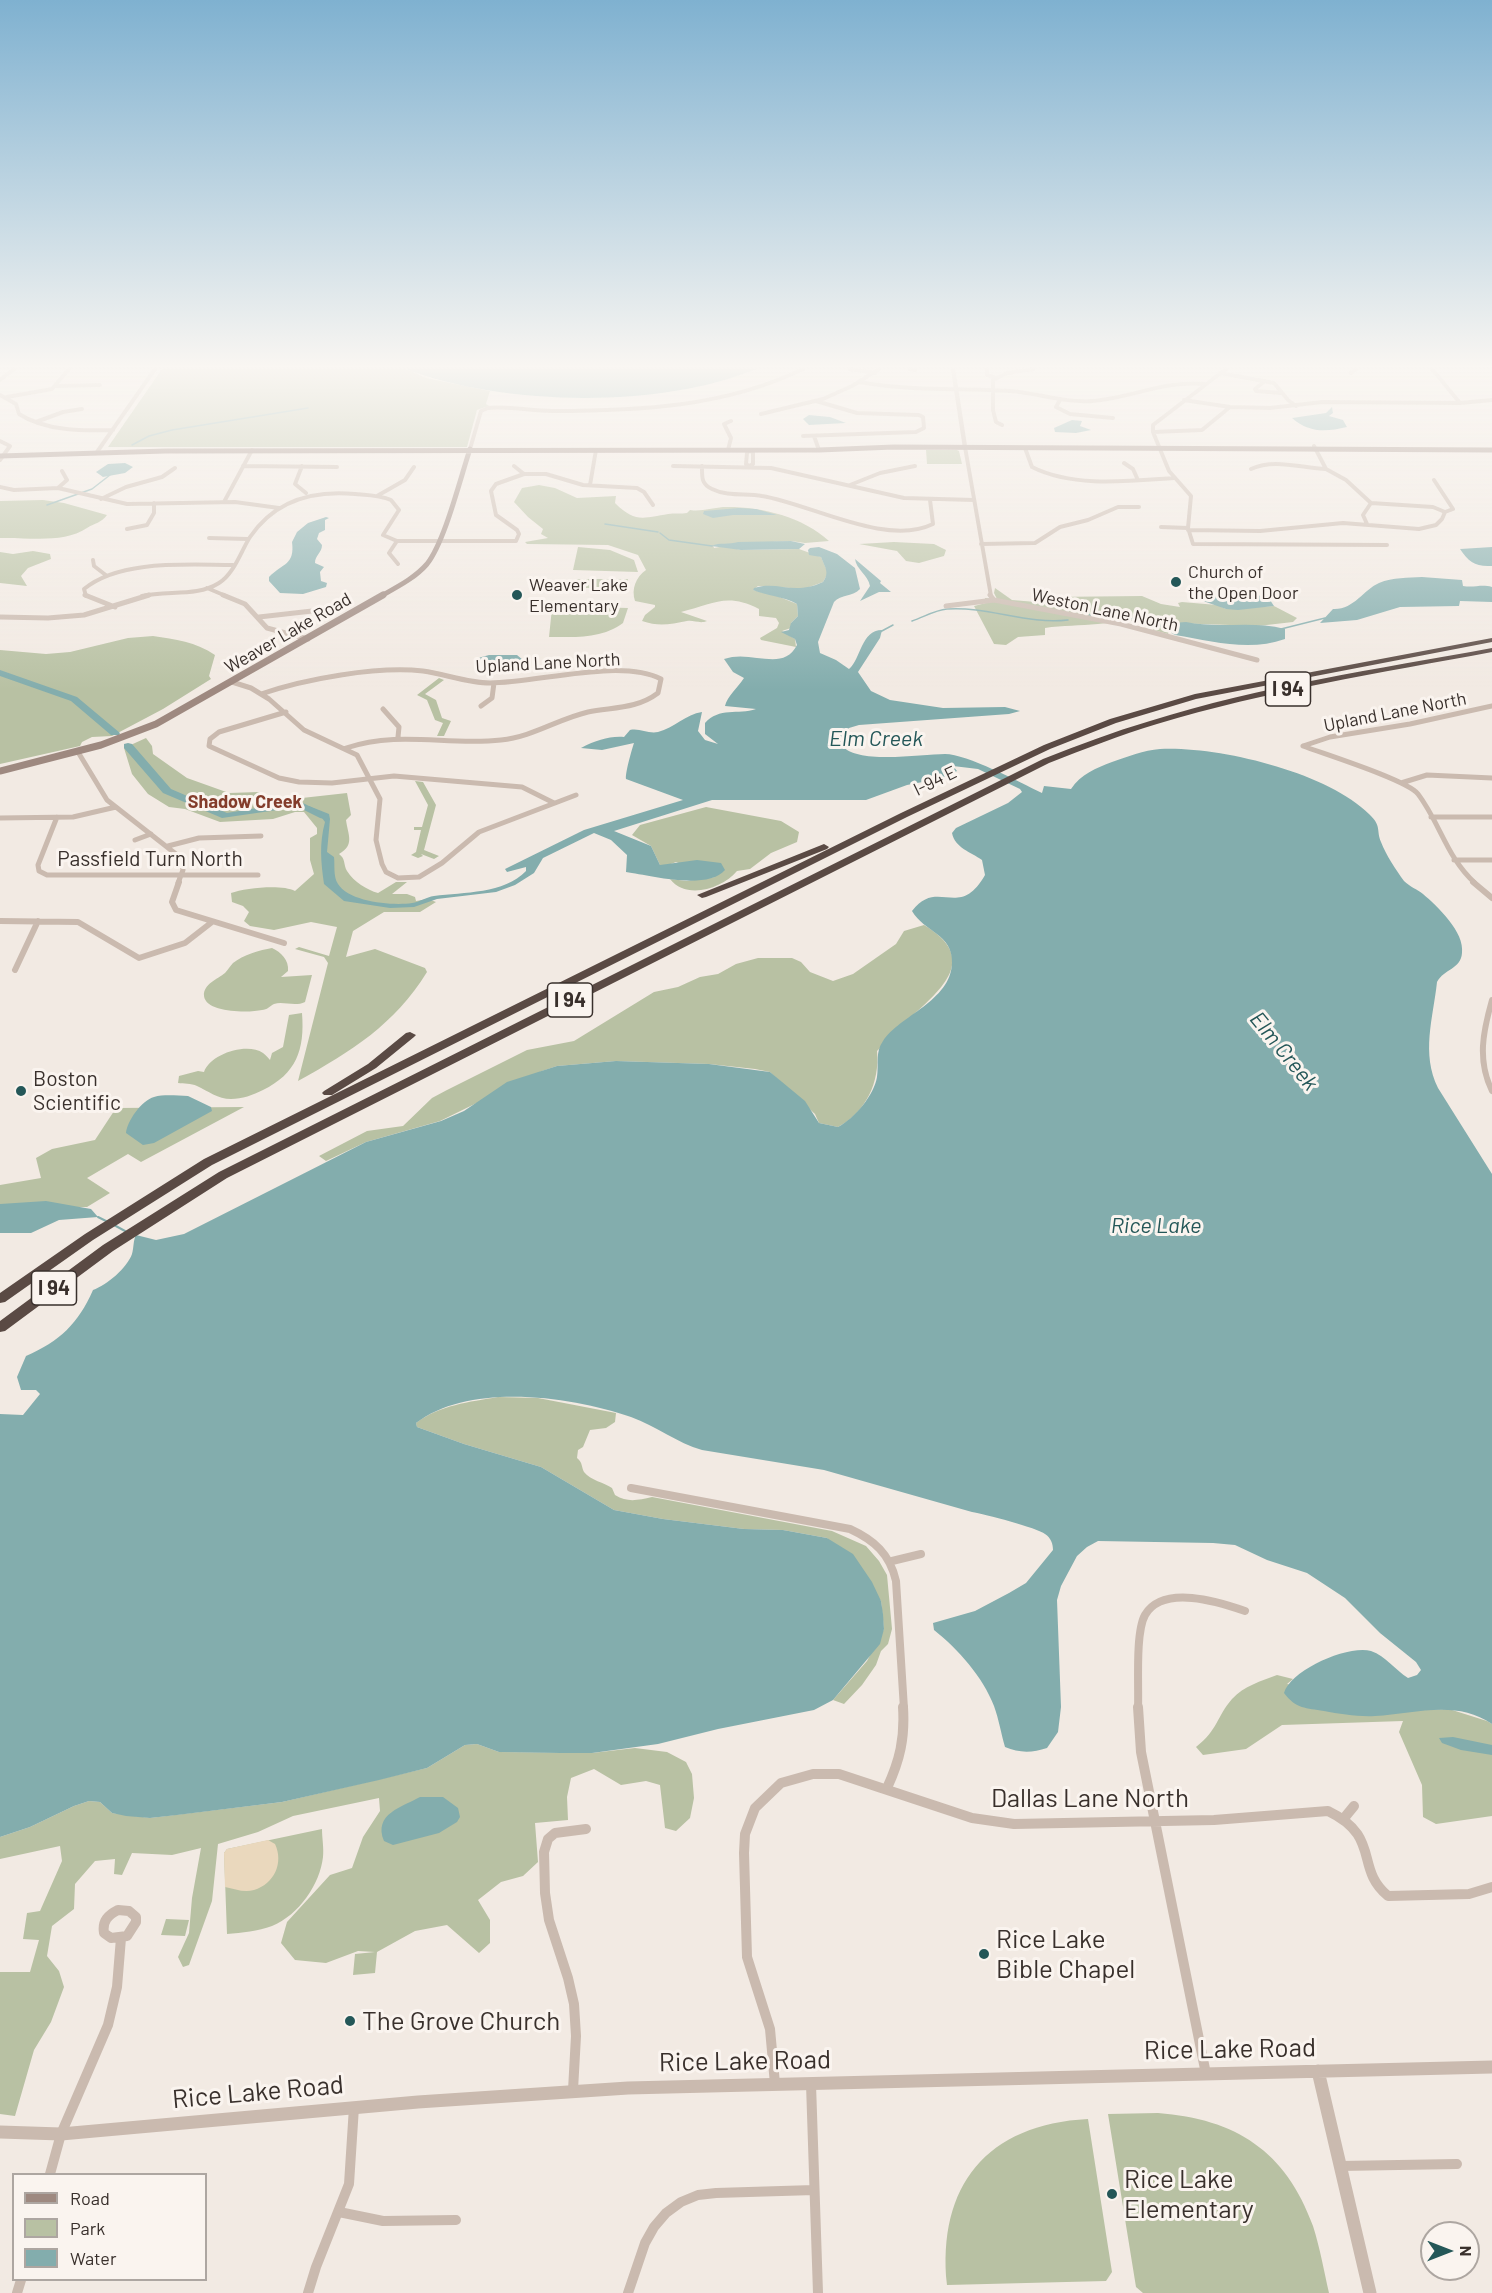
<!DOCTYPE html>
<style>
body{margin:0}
#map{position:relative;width:1492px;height:2293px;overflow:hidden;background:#f2eae3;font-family:Barlow,sans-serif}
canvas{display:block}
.legend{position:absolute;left:12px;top:2173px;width:195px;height:108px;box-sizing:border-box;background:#faf4ef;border:2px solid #ada6a1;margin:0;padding:8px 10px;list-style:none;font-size:18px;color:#39302c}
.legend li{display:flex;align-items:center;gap:12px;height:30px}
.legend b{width:30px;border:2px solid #ada6a1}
.north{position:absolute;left:1420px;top:2221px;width:60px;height:60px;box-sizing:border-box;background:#faf4ef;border:2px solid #ada6a1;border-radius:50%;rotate:90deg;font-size:16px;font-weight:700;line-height:24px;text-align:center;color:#39302c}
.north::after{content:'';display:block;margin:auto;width:21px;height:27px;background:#245758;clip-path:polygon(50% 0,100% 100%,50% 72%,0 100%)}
</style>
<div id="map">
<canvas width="1492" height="2293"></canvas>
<ul class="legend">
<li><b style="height:8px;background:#9e8980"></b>Road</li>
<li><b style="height:16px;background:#b8c1a3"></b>Park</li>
<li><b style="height:16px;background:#83adad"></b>Water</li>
</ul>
<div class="north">N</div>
</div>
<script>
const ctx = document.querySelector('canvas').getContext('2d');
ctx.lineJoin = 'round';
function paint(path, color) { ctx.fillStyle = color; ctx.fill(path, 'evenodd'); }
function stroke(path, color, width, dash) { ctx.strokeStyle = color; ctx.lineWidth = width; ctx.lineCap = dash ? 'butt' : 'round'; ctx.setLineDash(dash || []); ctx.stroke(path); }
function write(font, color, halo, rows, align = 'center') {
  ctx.font = font + ' Barlow,sans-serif'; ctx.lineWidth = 6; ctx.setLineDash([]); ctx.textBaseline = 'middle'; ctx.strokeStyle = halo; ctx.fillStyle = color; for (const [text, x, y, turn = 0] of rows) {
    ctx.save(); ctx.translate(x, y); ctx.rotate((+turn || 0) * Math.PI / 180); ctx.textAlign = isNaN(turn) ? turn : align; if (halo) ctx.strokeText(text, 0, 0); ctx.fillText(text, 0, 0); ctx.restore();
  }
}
paint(new Path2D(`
 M162 369H406L426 378 490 391 486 404 489 406 477 410 467 447H108Z
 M926 450H957L959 451 962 464H927Z
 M539 485 555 488 577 498 616 496 615 503C635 523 643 518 668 514 674 513 681 514 687 513L690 510C701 512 711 508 723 507 759 506 802 516 829 541L805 543 791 541 713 545 714 548 725 546 741 550 799 549 821 557 828 573 823 582 804 589 764 586H758L753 590 777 596 797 604 798 616 791 623V628L782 631 795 639 796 647 761 640 760 638 777 628 779 623 776 618 759 616V609C726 592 712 605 681 612L707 621C700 624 694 620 687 621 671 624 659 627 642 621L645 615 655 607V605L635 601C631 589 636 577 646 570L638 555 608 545 527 544 525 542 548 538 541 534 543 529 528 517 514 502 522 488Z
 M43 500 64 503 107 515C101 523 95 523 87 528 63 544 28 537 0 538V501Z
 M894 542 934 544 946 550 944 556 919 563 906 561 897 551 859 544Z
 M578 547 610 550 634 560 638 572 573 570Z
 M33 551 50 554 51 559 28 568 21 576 27 586 0 583V552L13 554Z
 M577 579H628L626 588H575Z
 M995 588 1012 600 1036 602 1050 597 1142 596 1161 604 1180 607 1178 603 1182 602 1217 605 1226 609 1274 606 1297 618 1293 622 1258 626 1173 623 1168 634 1153 630 1154 626C1129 617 1122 622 1098 624 1080 626 1063 625 1045 628V635L1018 637 1006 645 994 644 974 606 986 603 985 598 997 599 994 593Z
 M558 606 628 608 623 623C602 639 574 637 549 637L552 608Z
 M153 636C175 639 196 642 215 655L209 676 211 679 163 709 112 736 92 737 82 742 80 746 0 764V650L46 654 70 652 128 638Z
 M439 678 444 680 425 694 436 700 442 718 451 721 444 736H437L443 723 435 720 427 700 417 695Z
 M146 738 152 746 153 754 187 778 229 793 259 792 275 801 347 793 351 815 346 820C348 835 355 845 339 854 346 859 343 864 347 871 354 882 367 890 378 893L396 882H407L392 894H407L415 897 416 901 428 899 436 902 420 912H384L353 931 346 957 375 949 425 968 427 972C394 1025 352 1051 298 1081L328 963 324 957 295 949 299 947 329 956 337 927 311 922 274 930 250 926 244 921 249 912 243 906 232 902 231 893C245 888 282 884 295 891L314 874 310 860V838L317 834V828L304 812H295L273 819 220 822 185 809 169 807 148 794 132 774 124 748Z
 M415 781 423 782 436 805 424 850 439 856 434 859 421 854 423 856 418 858 411 855 416 852 421 830H414V827H422L428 805Z
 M706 807 781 821 799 832 797 842 771 853 750 869 737 871C722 889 686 900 670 879L687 881 715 877 676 862 666 866 660 865 651 846 632 835 640 825Z
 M924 925C979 958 943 988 910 1018 899 1029 888 1040 877 1051 880 1082 866 1112 838 1127L819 1123 815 1114 770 1072 755 1069 709 1064 616 1061 557 1066 542 1071 440 1121 366 1142 326 1161 319 1156 367 1131 403 1126 432 1098 447 1090 527 1050 574 1041 654 992 678 987 700 977 718 974 736 964 758 958H792L801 962 810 972 833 981 853 974 896 944 904 931Z
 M272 948C281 952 289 960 288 971L281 977 312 975 305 1002C295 1007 283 1001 274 1004 270 1006 267 1010 262 1010 249 1013 206 1013 204 996 203 984 218 979 225 973 228 970 230 966 233 963 243 955 260 950 272 948Z
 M302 1013C305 1050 296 1074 263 1090 253 1095 242 1099 231 1099 218 1099 208 1091 197 1086 191 1083 184 1084 178 1083L179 1076 198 1071 204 1072C210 1054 247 1042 263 1053 266 1055 268 1058 270 1060L272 1053 283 1047 289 1015Z
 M244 1107 141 1162 128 1154 87 1178 110 1193 87 1207H23L0 1215V1185L41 1178 36 1158 52 1149 95 1140 116 1108Z
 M498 1397 538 1398 616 1413 615 1422 606 1428 590 1430 583 1447 578 1450 577 1458C583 1463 581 1466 584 1472 590 1480 605 1483 612 1488L615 1495C628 1503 638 1500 652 1497L832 1531 866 1546 879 1561 887 1575 892 1629 888 1644 881 1651 876 1665 862 1685 844 1704 833 1700 867 1661 884 1629 881 1601 827 1538 783 1530 744 1529 663 1519 614 1510 541 1467 464 1444 417 1427 416 1423C440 1405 469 1402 498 1397Z
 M1277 1675 1293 1679 1287 1684 1427 1710 1449 1709 1487 1721 1492 1724V1816L1436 1824 1423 1817 1422 1785 1399 1732 1403 1721 1282 1725 1246 1749 1203 1755 1196 1747C1218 1730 1217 1716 1232 1699 1244 1686 1261 1681 1277 1675Z
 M477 1744 499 1752 592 1753 635 1748 667 1752 686 1762 692 1774 694 1798 690 1818 676 1831 665 1828 660 1785 646 1781 621 1785 594 1769 571 1778 567 1797 568 1820 535 1823 538 1862 523 1876 501 1882 478 1900 490 1920V1943L479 1953 447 1925 415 1931 377 1952 375 1973 353 1975 355 1954 375 1952 358 1951 326 1963 295 1960 281 1943 287 1922 330 1875 352 1868 363 1837 380 1811 379 1798 293 1816 258 1832 218 1844 212 1901 189 1965 183 1967 178 1957 189 1933 192 1898 201 1848 172 1855 132 1853 122 1875 114 1874 115 1859 95 1861 75 1884 74 1909 52 1926 47 1956 59 1971 64 1987 51 2022 34 2050 15 2116 0 2114V1972H30L39 1940 23 1939 27 1913 40 1911 62 1861 60 1846 0 1859V1837L30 1827 74 1806 89 1801 100 1802 112 1813 150 1818 282 1802 427 1768 465 1745Z
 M322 1829C322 1838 324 1848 323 1857 320 1884 299 1915 272 1926 258 1931 242 1933 227 1934L224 1853 227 1849Z
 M166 1919 189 1920 185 1936 161 1935Z
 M1158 2113C1236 2119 1286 2151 1313 2226 1320 2248 1324 2271 1329 2293H1143L1136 2287 1108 2114Z
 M1088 2119 1112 2272 1106 2281 947 2285C937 2186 987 2124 1088 2119Z`), '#b8c1a3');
paint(new Path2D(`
 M268 1840 275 1844C284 1863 274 1884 254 1890 244 1893 235 1889 225 1887L224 1853 227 1849Z`), '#ead8bd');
paint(new Path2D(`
 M406 369H756C660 409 502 406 406 369Z
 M1332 407 1333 413 1329 416 1343 420 1347 427C1326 432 1309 433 1292 418L1326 413Z
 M809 415 830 417 846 423 809 425 803 419Z
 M1072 420 1082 421 1080 426 1091 430 1076 433 1055 432 1054 428Z
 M125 463 133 467 125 473 103 477 96 472 108 464Z
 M739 508 756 509 777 515H733L713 518 703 514 704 511Z
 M326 517 329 518 325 520V530L319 533 317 539 322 545C322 553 315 555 315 563L324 567 320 572 321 581 327 583 326 587 303 594 280 593 269 581V577C283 563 295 565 292 542L297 532 308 523Z
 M791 541 805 544 799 549 741 550 711 546C720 542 729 545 738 542Z
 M819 547 837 554 855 568 860 589C853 597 841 594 834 602L818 642 820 653 836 660 849 669C861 659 861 630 882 630L880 638 858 672 871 691 890 700 943 708 1005 707 1020 711 1009 714 859 725 849 728 842 736V745C855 765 922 754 945 754 967 754 1019 782 1042 793L1044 786 1071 789C1081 774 1096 768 1112 762 1127 757 1144 750 1160 749 1218 746 1327 772 1369 814 1382 826 1376 830 1381 842 1386 855 1396 870 1404 881 1410 887 1417 889 1423 894 1437 906 1465 932 1462 953 1461 969 1444 969 1437 982 1433 1019 1421 1053 1438 1088L1492 1174V1724C1456 1699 1414 1714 1375 1716 1359 1717 1340 1714 1324 1711 1306 1708 1296 1709 1284 1693 1291 1670 1347 1645 1371 1651 1386 1656 1395 1670 1408 1678L1417 1675 1421 1670 1416 1662 1380 1633 1345 1598 1307 1573 1267 1560 1235 1545 1213 1543 1098 1541 1087 1547 1077 1556 1061 1586 1057 1600 1061 1707 1058 1732 1047 1748C1032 1753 1019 1753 1005 1747 1001 1733 999 1720 994 1706 983 1677 958 1649 934 1630L933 1623 975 1611 1009 1593 1026 1583 1053 1550C1053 1544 1051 1538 1045 1534 1038 1528 984 1514 972 1512L824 1470 702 1450C677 1443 656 1426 631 1417 571 1396 469 1382 416 1423L417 1427 464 1444 541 1467 614 1510 663 1519 744 1529 783 1530 827 1538 853 1554 872 1582 881 1601 883 1614 884 1629 880 1644 833 1700 814 1710 718 1729 658 1744 592 1753H560L499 1752 477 1744 465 1745 427 1768 379 1780 282 1802 177 1815 150 1818 126 1816 112 1813 100 1802 89 1801 74 1806 30 1827 0 1837V1414L23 1415 40 1394 36 1390H21L17 1377 26 1356C60 1341 78 1324 93 1290 107 1285 127 1268 132 1254 134 1247 133 1241 136 1235L156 1240 184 1234 366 1142 441 1121 464 1111 507 1082 557 1066 616 1061 709 1064 770 1072 805 1101 819 1123 838 1127C855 1118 874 1095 877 1077 879 1064 875 1052 883 1041 899 1016 951 1001 952 963 953 934 924 932 912 911 938 877 959 921 985 875L982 860C971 852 955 848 952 833L956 828 1008 803 1022 792 1020 789 978 769 953 766 957 771 943 778 907 785 866 800H712L614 831 651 846 660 865 697 860 721 863 725 870C707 891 649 875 626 872L627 855 611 840 594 833 543 858 534 873 515 885 496 892 437 899 414 907 390 908 344 901 324 884C321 862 319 844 325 822L319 814 307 808 309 806 329 814 330 819 327 852 334 857C335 864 333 877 338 884 349 902 393 906 412 903 420 902 426 897 434 896 464 892 504 894 526 871V867L507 872 505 869 584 830 683 800 626 779C625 773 632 749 634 743L602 750 581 748C597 740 609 736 624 737L630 730C640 728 648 734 658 732 674 728 686 714 702 712L698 731 705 740 718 744 705 734V723C719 707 738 715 756 709L725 706C727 697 738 687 744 678L733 672 724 659C751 649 783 673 797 645L795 639 781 632 789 630 791 623 798 616 797 604C783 596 767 596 753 590L754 588C778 580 793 596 823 582 830 572 825 568 821 557L809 555 808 550 810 548Z
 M1492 547V566C1475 567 1469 562 1460 549Z
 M855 559 881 581 880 583 891 592H879L860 601 870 586C868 575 856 569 855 559Z
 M1422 577 1462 580 1463 586C1474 588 1481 584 1492 587V602L1460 601 1459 606 1400 607 1357 620 1320 623 1333 609C1354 610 1363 590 1379 583 1393 577 1408 578 1422 577Z
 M1231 591 1268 597 1274 606 1238 610 1226 609 1203 601Z
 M1186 622C1219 629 1252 620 1285 629V639C1249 652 1212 641 1175 635L1168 631 1173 623Z
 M489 655H517L523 660 522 662C509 668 486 672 475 661L478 658Z
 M188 1096 211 1107 212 1111 154 1143 143 1145 126 1133C127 1121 142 1100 154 1097 165 1094 178 1096 188 1096Z
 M46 1201 91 1209 98 1217 59 1220 31 1233H0V1204Z
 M1453 1737 1492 1745V1755L1461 1750 1442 1743 1439 1738Z
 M420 1797H443L458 1808 460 1817 457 1822 439 1833 393 1845 384 1841C373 1814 402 1807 420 1797Z`), '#83adad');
stroke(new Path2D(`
 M132 445 149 436 172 430 308 408
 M47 505 92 489 110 475
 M605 524 658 532
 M660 533 669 540 712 546
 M1089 615 1138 619 1171 629
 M912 621C924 617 935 610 947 609 988 606 1027 625 1068 620
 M1281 629 1325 618
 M880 632 893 625`), '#83adad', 1.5);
stroke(new Path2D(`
 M98 1217 106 1221
 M114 1225 125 1231`), '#83adad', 2);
paint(new Path2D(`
 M0 670 77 697 120 733 119 735H111L71 701 0 676Z
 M128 743 132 744 171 789 227 813 299 801 329 816 324 819 320 818 298 807 222 818 163 793 124 748V744Z`), '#83adad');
stroke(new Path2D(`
 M850 369 875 373
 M910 369 915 370
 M987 369V375L996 378
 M1226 369 1153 425V432L1169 471 1191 496 1188 528 1193 544 1387 545
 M1432 369 1460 403
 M1220 373 1274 383 1288 400 1296 406
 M1351 373 1356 369
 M0 380 14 369
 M1265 381 1255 389 1256 391 1281 393
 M859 382C909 391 959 388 1010 391 1038 393 1064 403 1092 401 1131 398 1165 380 1205 384
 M57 386 100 385
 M0 395 16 404 19 414C45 431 83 431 113 430
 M7 397 52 389 69 369
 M1060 400 1056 407 1070 414 1113 418
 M1184 400 1230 407 1270 408 1322 402 1460 403 1492 400
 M761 414 823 399 852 386 879 369
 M36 422 63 412 82 409
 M1002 425 996 422 993 410V380L1007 373 1033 369
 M1153 432 1202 430 1230 407
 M803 436 916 432 924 428 923 417 919 415 857 413 816 401
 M814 436 819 450
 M0 441 10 446 0 460
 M1314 446 1326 469 1346 480 1371 503 1363 515 1367 524
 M965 447 991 596
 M1025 448 1032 467C1074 488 1129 481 1174 478
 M470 449 481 411 488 408C510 406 531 411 552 411 638 411 725 407 803 369
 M728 450 731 438 724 424 731 421
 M97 452 155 369
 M1124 463 1133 469 1137 478
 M243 466 337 467
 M302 466 295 484 306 493
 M514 466 524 474
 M673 466 771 468 904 498 974 500
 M702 466C702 477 701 484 712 489 728 497 746 493 762 496 811 504 886 547 933 524L930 500
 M749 466 753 464V453L750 450
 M749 466 746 464 747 453 750 450
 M1251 469C1274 458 1301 468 1326 469
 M1434 480 1453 509 1445 512
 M590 485 596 450
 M850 485 880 473 915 466
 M0 487 14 490 58 488 127 504 235 502 279 508
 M58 488 67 480 62 471
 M377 496 405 480 414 467
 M101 499 126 487 162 477 175 468
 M224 502 252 450
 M1371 503 1433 507 1445 512
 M1161 527 1188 528
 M127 529 147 525 154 513V503
 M1188 530 1260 531 1343 523 1419 529 1436 525 1442 519 1445 512
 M209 538 248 539
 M397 541 389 553 398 564
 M981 544 1035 543 1060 527 1088 520 1118 507H1139
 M93 560 94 566 107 576
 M207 588 226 596
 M86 596 84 589C120 559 188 565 233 565
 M142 596C167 590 197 597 219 583 234 574 241 551 250 537 275 500 312 490 355 494 367 495 380 495 391 500L399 510 383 535 397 541H516L519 534 517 530 496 515 491 491 496 484 524 474H546L583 485 637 488 644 492 653 505`), '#cabaaf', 4);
stroke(new Path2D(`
 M85 595 115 607
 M223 595 245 604 267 628 308 639
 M990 595 994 600
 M946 606 994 600 1121 624 1257 660
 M0 617 48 618 84 615 149 595
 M259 617 321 610
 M232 682 251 688 269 699 304 730 357 755 380 799 376 840 382 864 386 872 398 878 419 877 442 863 479 832 576 795
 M261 694C305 679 376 666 423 671 445 674 468 683 490 683 537 683 620 658 661 679L658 693C637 709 613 707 588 712 558 719 532 737 501 740 447 746 400 730 346 748
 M481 706 492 698 494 683
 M383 709 399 727 398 737
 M286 712 219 732 210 739 209 746 279 778 299 782 332 783 394 776 522 787 554 803
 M1303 746C1324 754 1407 780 1418 794 1440 823 1447 858 1475 883
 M1303 746 1330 737 1410 724 1492 706
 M78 752 107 800 181 858 183 870 178 883
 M1401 783 1427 775 1492 778
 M57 817 38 865 39 871 47 875H258
 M1431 817H1492
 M0 818 73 817 116 807
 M135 840 151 834
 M168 846 199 838 261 836
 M1454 860H1492`), '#cabaaf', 5);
stroke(new Path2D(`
 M179 882 172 902 176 910 284 943
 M1473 882 1492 898
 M0 921 78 922 139 958 185 943 212 922
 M15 970 38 921
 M1492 1000C1483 1032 1477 1060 1492 1091`), '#cabaaf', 6);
stroke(new Path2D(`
 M631 1488 850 1529C874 1540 890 1554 896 1581L904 1709
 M892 1561 921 1554
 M1138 1709C1139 1687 1135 1633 1145 1615 1163 1584 1219 1602 1245 1611`), '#cabaaf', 8);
stroke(new Path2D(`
 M1138 1707 1141 1752 1206 2074
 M887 1788C900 1760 905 1738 903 1707
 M1345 1817 1354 1806
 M118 1910 129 1911 136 1917V1922L127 1936 111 1938 104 1933C102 1921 108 1915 118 1910Z
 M775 2084 770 2029 747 1957 744 1853 745 1834 755 1808 781 1783 813 1774H839L972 1818 1014 1824 1214 1820 1328 1811C1382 1837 1354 1868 1388 1896L1469 1894 1492 1887
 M811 2084 818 2293
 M573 2090 576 2036 574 2004 568 1978 549 1920 545 1893 544 1852 548 1839 555 1833 586 1829
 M1340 2166 1457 2164
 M50 2174 61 2134 108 2025 117 1987 121 1938
 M339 2212 383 2221 456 2220
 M17 2293 21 2280
 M308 2293 316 2267 349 2184 354 2107
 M628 2293 645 2243 654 2227 666 2213 681 2202 698 2195 716 2193 814 2190`), '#cabaaf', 10);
stroke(new Path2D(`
 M953 369 965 447`), '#cabaaf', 4.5);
stroke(new Path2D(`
 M1318 2071 1370 2293
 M0 2132 61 2134 418 2102 628 2088 1492 2067`), '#cabaaf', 13);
stroke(new Path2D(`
 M0 456 166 451 819 450 894 447 1492 450
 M381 596C397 587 415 578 427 564 445 541 460 479 470 449`), '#9e8980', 5);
stroke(new Path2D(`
 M0 771 101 745 156 724 383 595`), '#9e8980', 7);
paint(new Path2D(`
 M1492 638V642L1196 699 1116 723 1050 749 907 817 212 1165 93 1240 5 1302 0 1303V1293L85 1234 204 1159 901 813 1044 745 1110 719 1195 694Z
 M1492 648V652C1380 673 1266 691 1157 724 1120 735 1085 749 1049 763L227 1178 113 1251 5 1331 0 1332V1321L103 1245 219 1172 1043 759C1078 745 1113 732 1150 721 1261 686 1378 669 1492 648Z
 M824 844 829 847 827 849 706 897 702 898 697 895Z
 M410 1032 416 1035 414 1037 376 1068 332 1095H324L322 1093 324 1091 368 1064 406 1033Z`), '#5a4a44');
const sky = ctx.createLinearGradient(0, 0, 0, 690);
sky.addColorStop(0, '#7fb1d0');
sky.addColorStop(0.53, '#f9f6f2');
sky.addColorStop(1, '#f9f6f200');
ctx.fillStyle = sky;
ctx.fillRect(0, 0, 1492, 690);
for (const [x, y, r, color] of [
 [1176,582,6,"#245758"],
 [517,595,6,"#245758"],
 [21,1091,6,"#245758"],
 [984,1954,6,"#245758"],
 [350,2021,6,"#245758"],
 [1112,2194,6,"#245758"]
]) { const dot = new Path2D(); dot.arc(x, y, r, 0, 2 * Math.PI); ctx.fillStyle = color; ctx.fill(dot); stroke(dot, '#faf4ef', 2); }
write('18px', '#39302c', '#faf4ef', [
 ["Church of",1188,572],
 ["the Open Door",1188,593],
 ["Weaver Lake",529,585],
 ["Elementary",529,606]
], 'left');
write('18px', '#39302c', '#faf4ef', [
 ["Weston Lane North",1105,610,12],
 ["Weaver Lake Road",288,633,-30],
 ["Upland Lane North",548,663,-3],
 ["Upland Lane North",1395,712,-11],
 ["I-94 E",935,781,-26]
]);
write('bold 18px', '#833c2b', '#faf4ef', [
 ["Shadow Creek",245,802]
]);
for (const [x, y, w] of [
 [1288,689,45],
 [570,1000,45],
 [54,1288,45]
]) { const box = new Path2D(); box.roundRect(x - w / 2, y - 17, w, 34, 4.5); ctx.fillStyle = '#faf4ef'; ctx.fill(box); stroke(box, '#39302c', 1.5); }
write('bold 20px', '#39302c', null, [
 ["I 94",1288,689],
 ["I 94",570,1000],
 ["I 94",54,1288]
]);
write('21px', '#39302c', '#faf4ef', [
 ["Passfield Turn North",150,859]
]);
write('21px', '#39302c', '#faf4ef', [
 ["Boston",33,1079],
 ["Scientific",33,1103]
], 'left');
write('italic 22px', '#245758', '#faf4ef', [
 ["Elm Creek",876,739],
 ["Elm Creek",1284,1051,51],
 ["Rice Lake",1156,1226]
]);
write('26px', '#39302c', '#faf4ef', [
 ["Dallas Lane North",1090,1798],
 ["Rice Lake Road",1230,2049,-1],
 ["Rice Lake Road",745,2061,-1],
 ["Rice Lake Road",258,2092,-5]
]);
write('26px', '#39302c', '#faf4ef', [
 ["Rice Lake",996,1939],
 ["Bible Chapel",996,1969],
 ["The Grove Church",362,2021],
 ["Rice Lake",1124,2179],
 ["Elementary",1124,2209]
], 'left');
</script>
